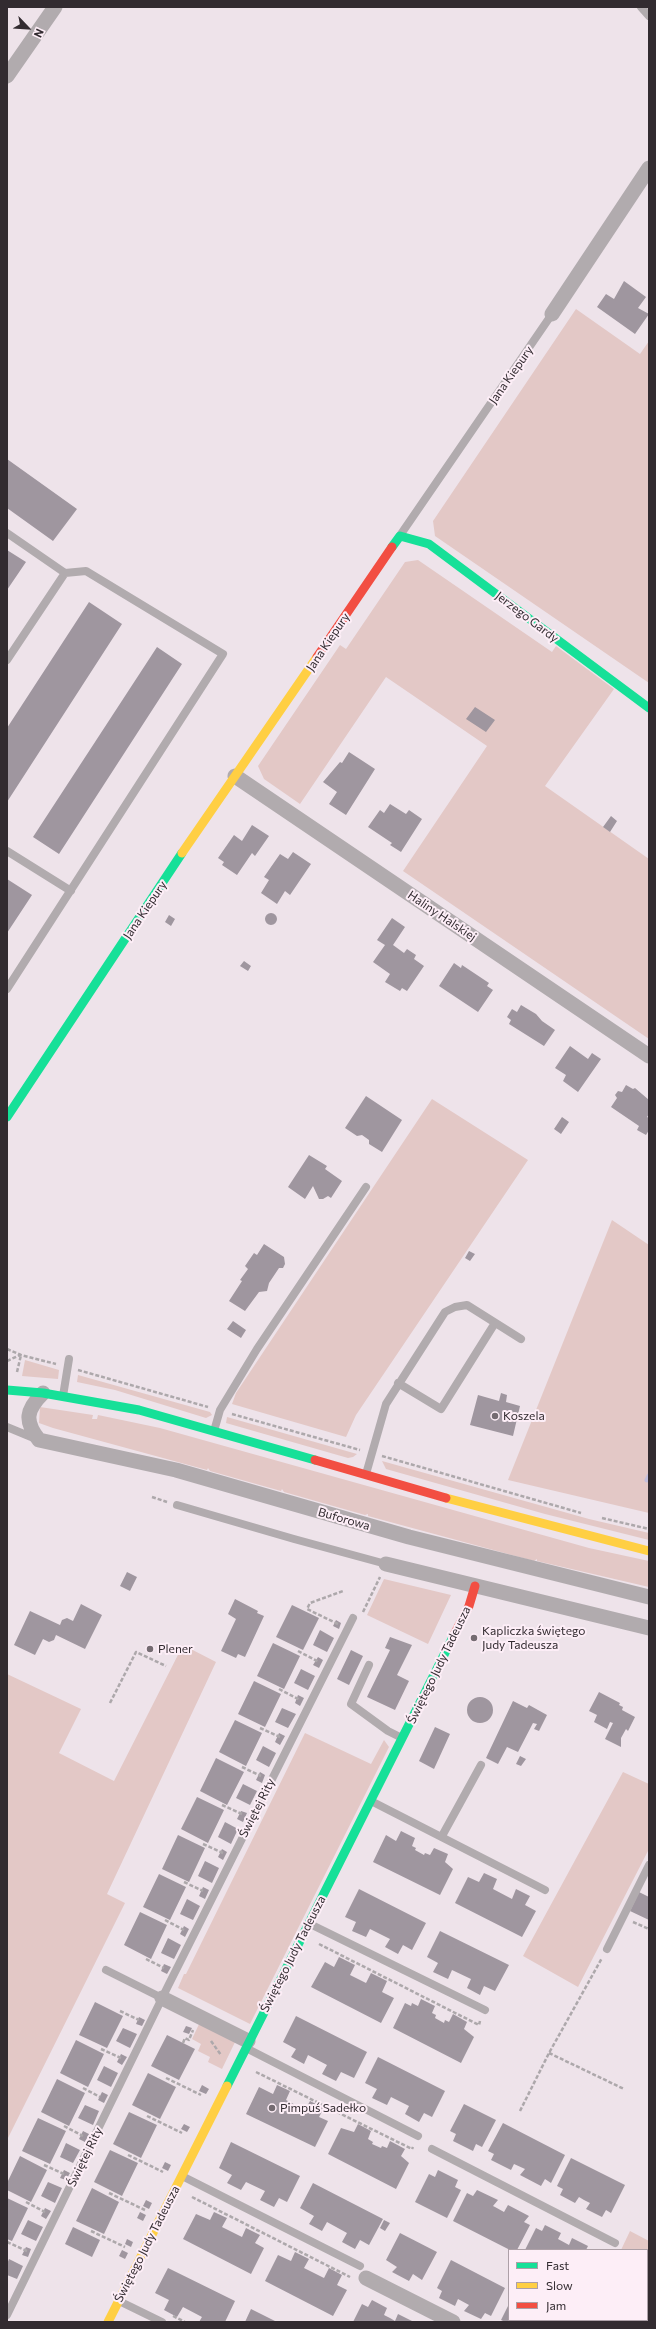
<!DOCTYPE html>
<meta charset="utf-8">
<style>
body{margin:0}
#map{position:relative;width:656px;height:2329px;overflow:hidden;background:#eee3ea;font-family:Commissioner,sans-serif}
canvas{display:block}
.frame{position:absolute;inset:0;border:8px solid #322b30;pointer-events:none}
.legend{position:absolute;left:508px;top:2249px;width:140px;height:72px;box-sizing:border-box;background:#fdeef7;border:1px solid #aca0a7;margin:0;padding:5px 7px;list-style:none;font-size:12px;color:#322b30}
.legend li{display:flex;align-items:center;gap:8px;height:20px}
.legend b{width:20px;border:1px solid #aca0a7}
.north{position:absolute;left:8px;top:8px;width:40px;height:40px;-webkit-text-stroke:3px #fdeef7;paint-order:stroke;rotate:115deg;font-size:11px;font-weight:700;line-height:16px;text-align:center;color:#322b30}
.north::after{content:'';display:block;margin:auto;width:14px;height:18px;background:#322b30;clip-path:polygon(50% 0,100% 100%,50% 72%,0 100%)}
</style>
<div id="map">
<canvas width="656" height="2329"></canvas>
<div class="frame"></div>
<ul class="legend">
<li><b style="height:5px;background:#16e098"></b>Fast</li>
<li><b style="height:5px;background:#ffcf43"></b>Slow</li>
<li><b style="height:5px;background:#f24e42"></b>Jam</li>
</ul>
<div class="north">N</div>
</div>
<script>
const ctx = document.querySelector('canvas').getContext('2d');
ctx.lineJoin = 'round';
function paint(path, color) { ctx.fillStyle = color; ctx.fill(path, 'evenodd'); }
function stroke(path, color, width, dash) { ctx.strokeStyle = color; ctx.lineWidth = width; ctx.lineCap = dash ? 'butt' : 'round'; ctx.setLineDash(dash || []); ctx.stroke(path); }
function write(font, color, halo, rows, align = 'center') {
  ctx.font = font + ' Commissioner,sans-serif'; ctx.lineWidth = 4; ctx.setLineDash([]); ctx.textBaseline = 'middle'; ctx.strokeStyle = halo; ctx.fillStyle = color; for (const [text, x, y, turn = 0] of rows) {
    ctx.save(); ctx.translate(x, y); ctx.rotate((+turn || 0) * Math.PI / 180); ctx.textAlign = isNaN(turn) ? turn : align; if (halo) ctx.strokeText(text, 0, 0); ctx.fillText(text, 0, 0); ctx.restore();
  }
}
paint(new Path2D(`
 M576 309 640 354 649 341V683L435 536 433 521Z
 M418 560 552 652 556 646 614 689 545 786 649 859V1039L403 871 487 746 386 677 300 804 264 779 258 766 340 645 346 649 405 562Z
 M432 1099 528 1160 356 1415 346 1437 232 1404 236 1393Z
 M612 1220 649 1245V1513L508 1480Z
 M25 1360 59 1370 58 1379 22 1376Z
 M78 1375 210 1412 212 1415 206 1418 115 1390 77 1382Z
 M40 1407 93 1415 92 1419H97L98 1415 160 1428 589 1548 649 1561V1587L537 1561V1559L534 1561 368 1516V1514L365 1515 284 1492 282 1489 281 1491 210 1471 208 1468 207 1470 53 1428 39 1423Z
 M227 1417 357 1454 353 1457 348 1458 226 1423Z
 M382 1461 589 1519 649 1533V1540L545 1514 386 1469Z
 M384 1579 451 1595 428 1644 367 1615Z
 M183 1645 216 1662 107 1894 125 1903 7 2140V1674L81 1709 59 1753 114 1781Z
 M305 1733 371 1764 384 1740 389 1747 250 2024 178 1988 184 1974H186Z
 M623 1772 649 1784V1849L578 1987 523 1956Z
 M200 2022 236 2040 222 2069 208 2062 210 2057 198 2051 201 2044 192 2039Z
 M630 2231 649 2241V2322H588L589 2320H647V2250H621Z`), '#e3c8c6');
stroke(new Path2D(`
 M647 1480 649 1476`), '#c3bfdd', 5);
paint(new Path2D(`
 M624 281 646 297 638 308 649 314 635 334 597 307 606 294 614 299Z
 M7 459 77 509 53 541 7 508Z
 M7 550 26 562 7 590Z
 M89 602 122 624 7 802V728Z
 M157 647 182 664 59 854 33 837Z
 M475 707 495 720 486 732 466 719Z
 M349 752 375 769 346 815 329 804 337 792 323 782 340 762 342 763Z
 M390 804 406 814 409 810 422 819 401 852 390 845 392 843 368 827 380 810 384 813Z
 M611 816 617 821 610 832 603 827Z
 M252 825 269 836 255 856 252 853 237 875 222 865 224 862 218 858 234 835 242 841Z
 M293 852 311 864 290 895 285 891 277 904 261 893 269 880 264 877 280 854 288 859Z
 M7 879 32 895 7 933Z
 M265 919a6 6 0 1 1 12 0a6 6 0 1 1-12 0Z
 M169 915 175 919 171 926 165 922Z
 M392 918 405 927 393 945 404 953 407 949 416 955 414 959 424 966 407 991 402 988 400 991 385 982 390 974 373 962 385 945 377 940Z
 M244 961 251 966 248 971 240 966Z
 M454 963 461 968 462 965 489 983 487 986 493 990 478 1012 439 986Z
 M521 1005 536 1014 542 1021 555 1030 544 1046 509 1024 511 1020 507 1017 512 1009 517 1012Z
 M570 1046 588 1059 592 1053 601 1059 578 1092 563 1081 566 1075 555 1068Z
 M626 1085 633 1089 635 1088 649 1100V1114L647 1117 649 1118V1130L646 1135 637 1130 639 1126 611 1107 617 1098 615 1095 618 1091 622 1092Z
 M366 1096 402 1120 382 1152 369 1144V1140L362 1135 357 1136 345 1128Z
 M562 1117 569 1122 561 1134 554 1129Z
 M309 1155 327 1166 325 1169 342 1181 331 1198 328 1196 323 1199H319L313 1186 305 1199 288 1187Z
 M264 1244 284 1257 285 1264 283 1268H279L269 1283 267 1291 259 1292 245 1311 229 1301 242 1281 240 1280 248 1269 245 1266 254 1253 257 1255Z
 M469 1251 475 1254 470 1261 465 1258Z
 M233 1321 246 1330 241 1338 227 1329Z
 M501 1393 507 1395 506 1402 520 1406 513 1436 470 1425 478 1395 499 1401Z
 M127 1572 137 1577 130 1591 120 1586Z
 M235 1599 258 1611 257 1613 264 1616 245 1657 238 1654 236 1658 221 1651 236 1619 228 1614Z
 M81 1604 102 1615 85 1649 56 1635 54 1640 49 1642 43 1639 35 1655 14 1645 30 1611 60 1625 62 1620 67 1618 73 1621Z
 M292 1605 319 1618 303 1650 276 1637Z
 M336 1620 341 1623 339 1629 333 1626Z
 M320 1630 334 1638 327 1652 313 1645Z
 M390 1637 412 1645 397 1675 409 1681 395 1710 367 1697 390 1650 385 1648Z
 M273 1643 300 1656 284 1689 257 1676Z
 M351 1650 363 1656 349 1685 337 1679Z
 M318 1657 323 1660 319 1668 313 1665Z
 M301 1669 315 1676 308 1690 294 1683Z
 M254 1681 281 1694 265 1727 238 1714Z
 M599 1692 620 1703 619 1705 623 1707 622 1710 635 1717 628 1731 626 1729 621 1738V1747L605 1739 613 1723 610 1722 607 1729 594 1722 597 1715 589 1711Z
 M298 1695 304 1698 300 1706 295 1703Z
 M467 1710a13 13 0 1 1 26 0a13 13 0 1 1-26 0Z
 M513 1701 527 1708 529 1705 547 1715 539 1731 534 1729 537 1724 533 1723 518 1752 507 1747 498 1764 486 1758Z
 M282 1708 296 1714 288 1728 275 1722Z
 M235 1720 262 1733 246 1766 219 1752Z
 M435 1727 450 1734 434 1769 419 1761Z
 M279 1733 285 1736 280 1745 275 1742Z
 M263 1746 276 1753 269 1767 256 1760Z
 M520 1756 526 1759 521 1766 516 1764Z
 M216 1758 244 1772 227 1805 200 1791Z
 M260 1772 265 1775 262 1783 256 1780Z
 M243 1784 257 1791 250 1805 236 1798Z
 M197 1797 224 1810 208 1843 181 1829Z
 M241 1811 247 1813 243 1822 237 1819Z
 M225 1822 238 1829 231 1844 218 1837Z
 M401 1831 415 1838 412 1846 416 1848 415 1850 424 1855 425 1853 430 1855 434 1848 448 1854 445 1862 453 1869 440 1895 373 1862 386 1835 396 1841Z
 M178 1835 205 1848 189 1882 162 1869Z
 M222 1849 227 1852 223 1860 218 1857Z
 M205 1861 219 1868 212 1883 198 1876Z
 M484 1873 497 1879 493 1889 512 1899 516 1889 530 1896 525 1905 536 1911 522 1937 455 1903 468 1877 479 1882Z
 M159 1874 186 1887 170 1920 143 1907Z
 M203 1887 209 1890 205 1899 199 1896Z
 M359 1889 426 1923 412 1950 403 1945 398 1954 385 1947 390 1939 370 1929 366 1937 352 1931 356 1922 345 1917Z
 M639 1892 649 1897V1920L630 1911Z
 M187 1899 200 1906 193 1920 180 1914Z
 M140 1912 167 1925 151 1959 124 1945Z
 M184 1926 189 1929 185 1937 180 1934Z
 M440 1931 509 1965 495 1991 484 1986 480 1995 467 1988 471 1979 452 1970 448 1979 433 1972 438 1963 427 1957Z
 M168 1938 181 1945 174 1959 161 1953Z
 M339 1957 355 1965 350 1975 366 1983 371 1973 387 1981 382 1992 394 1998 381 2023 311 1987 325 1962 334 1967Z
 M164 1964 171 1967 167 1974 161 1971Z
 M421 1999 435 2006 432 2013 436 2015 435 2018 444 2023 445 2020 449 2022 453 2014 467 2022 464 2029 474 2037 461 2063 393 2028 405 2003 411 2006 412 2003 418 2006Z
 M95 2002 123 2016 107 2048 79 2035Z
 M296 2016 367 2052 354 2078 341 2072 336 2081 322 2074 327 2065 308 2055 304 2064 291 2057 296 2049 283 2042Z
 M139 2017 145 2020 142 2026 136 2024Z
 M186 2026 192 2028 189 2034 183 2032Z
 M123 2028 137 2034 130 2048 116 2041Z
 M167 2035 195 2049 179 2080 151 2066Z
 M76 2040 104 2054 88 2087 60 2073Z
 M121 2054 127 2057 122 2065 117 2062Z
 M378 2057 445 2091 432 2117 424 2113 419 2122 405 2114 409 2106 391 2097 387 2105 372 2098 377 2089 365 2083Z
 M104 2066 118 2073 111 2087 97 2080Z
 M148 2073 176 2087 160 2119 132 2105Z
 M57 2079 85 2093 69 2126 41 2112Z
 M202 2085 209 2089 206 2094 199 2091Z
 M277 2085 290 2091 286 2100 305 2110 310 2101 324 2108 319 2117 328 2121 315 2147 246 2114 259 2087 273 2094Z
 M102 2092 108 2095 104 2103 98 2100Z
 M464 2104 496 2120 482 2147 476 2144 473 2151 453 2141 456 2134 450 2131Z
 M85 2105 99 2111 93 2125 78 2118Z
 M129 2112 157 2125 141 2158 113 2144Z
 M38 2118 66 2131 50 2164 22 2151Z
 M503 2123 565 2155 551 2183 545 2179 541 2186 520 2175 525 2169 514 2164 511 2170 491 2160 494 2154 488 2151Z
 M184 2124 190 2127 187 2132 181 2129Z
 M358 2124 371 2131 368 2139 373 2142 372 2144 381 2148 382 2146 387 2148 390 2141 405 2149 401 2156 409 2163 396 2189 328 2154 341 2128 354 2132Z
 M83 2131 89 2134 85 2142 79 2139Z
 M231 2142 300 2176 287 2202 279 2198 274 2207 260 2200 265 2191 246 2182 241 2190 227 2183 232 2175 219 2168Z
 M66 2143 80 2150 73 2163 60 2157Z
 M110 2150 138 2163 122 2196 94 2182Z
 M20 2156 47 2170 31 2202 7 2190V2183Z
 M571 2158 625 2185 611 2213 606 2210 602 2217 586 2209 590 2203 584 2200 579 2197 575 2203 560 2195 563 2189 557 2186Z
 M165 2162 171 2165 168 2171 162 2168Z
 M64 2170 70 2173 66 2180 60 2178Z
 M438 2170 458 2180 455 2187 461 2190 447 2218 415 2202 429 2174 435 2177Z
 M48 2182 62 2188 55 2203 41 2196Z
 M313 2183 383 2219 369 2245 360 2240 355 2249 342 2242 347 2233 327 2222 322 2231 309 2224 314 2216 300 2208Z
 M92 2188 119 2202 104 2234 76 2221Z
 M477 2190 498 2200 493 2206 495 2207 504 2212 508 2205 529 2216 524 2222 530 2225 517 2250H510L453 2221 467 2193 473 2196Z
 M7 2198 28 2208 12 2241 7 2239Z
 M146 2200 152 2203 149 2209 143 2206Z
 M45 2208 51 2211 46 2219 41 2216Z
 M140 2212 146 2215 143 2221 137 2218Z
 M214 2212 227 2218 222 2227 242 2237 246 2228 260 2235 255 2243 264 2248 251 2274 183 2239 196 2214 210 2220Z
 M28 2220 43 2227 36 2241 21 2234Z
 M384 2220 390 2223 385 2231 380 2228Z
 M545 2225 561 2233 558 2239 569 2245 572 2238 588 2246 586 2250H525L536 2228 542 2231Z
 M73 2227 100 2240 92 2257 65 2244Z
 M400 2233 437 2252 422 2280 413 2274 409 2281 392 2272 397 2267 386 2260Z
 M127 2239 133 2242 131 2247 125 2244Z
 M26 2247 31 2249 28 2257 22 2255Z
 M122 2250 128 2253 125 2259 119 2256Z
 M295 2252 309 2259 304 2268 324 2278 329 2268 342 2275 337 2285 347 2290 333 2316 265 2281 278 2255 291 2261Z
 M9 2259 23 2266 17 2279 7 2275V2264Z
 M451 2260 505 2288 491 2316 485 2313 481 2319 464 2311 469 2305 458 2299 455 2306 439 2298 442 2291 437 2288Z
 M168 2268 235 2301 225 2322H199L202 2317 183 2307 177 2317 164 2310 169 2300 155 2293Z
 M372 2300 387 2308 384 2315 390 2318 395 2321 398 2314 414 2322H353L362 2304 368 2307Z
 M509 2304V2320H569L568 2322H505L501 2320Z
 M251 2309 277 2322H245Z`), '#9f969f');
stroke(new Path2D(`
 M7 1349 21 1355 56 1364
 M7 1361 20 1355
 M78 1370 208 1407
 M17 1372 21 1355
 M232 1414 360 1450
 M382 1456 581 1513
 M152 1497 167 1502
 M602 1518 649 1529
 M363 1612 380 1577
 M338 1624 307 1609 310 1603 343 1591
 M298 1651 319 1662
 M279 1689 300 1700
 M110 1703 136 1652 166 1666
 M260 1728 280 1737
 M242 1767 261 1776
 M222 1805 242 1814
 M203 1844 223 1853
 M184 1882 203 1891
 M165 1920 184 1930
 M633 1922 649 1929
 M319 1944 479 2025 480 2021
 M146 1959 164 1968
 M120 2011 139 2020
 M211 2041 221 2055
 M183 2043 185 2038 189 2040 193 2030
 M101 2049 121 2058
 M549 2053 624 2089
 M256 2072 412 2149 413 2147
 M166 2078 201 2095
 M83 2088 100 2097
 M520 2111 549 2053 602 1958
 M147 2116 182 2133
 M64 2126 83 2136
 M128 2155 163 2172
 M44 2165 64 2174
 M109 2193 145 2210
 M192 2197 350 2277
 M26 2202 45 2212
 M91 2231 125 2247
 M7 2242 27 2251
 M173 2316 185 2322`), '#ada8ab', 2.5, [4, 2]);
stroke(new Path2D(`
 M641 7 649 16
 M7 533 65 573 86 571 223 654 7 989
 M401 534 552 314
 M7 660 65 573
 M7 851 71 891
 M398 1383 441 1409 495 1323
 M63 1396 69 1359
 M7 1427 36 1439
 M214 1431 220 1410 257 1349 366 1187
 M366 1474 386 1404 445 1312 455 1307 467 1305 521 1339
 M177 1505 294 1539 386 1564
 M369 1665 351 1704 388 1731 402 1738
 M371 1801 545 1890
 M442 1836 481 1765
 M310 1924 485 2010
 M607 1949 649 1865
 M106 1970 162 1998
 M246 2048 418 2136
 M432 2149 615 2243
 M182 2176 360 2266
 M119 2301 162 2322
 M7 2315 168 1986 353 1618`), '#b1abae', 8);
stroke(new Path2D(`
 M7 76 55 7
 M552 314 649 168
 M235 776 649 1056
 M43 1393C26 1410 24 1421 39 1440L176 1470 409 1537 649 1597
 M386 1564 649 1628
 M162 1998 248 2041
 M366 2278 453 2322`), '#b1abae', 15);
stroke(new Path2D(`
 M392 547 400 536 429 544 649 708
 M7 1117 182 853
 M7 1390 43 1393 139 1410 315 1460
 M227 2086 454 1635`), '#16e098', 9);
stroke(new Path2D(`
 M182 853 317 657
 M446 1498 649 1551
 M108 2322 227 2086`), '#ffcf43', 9);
stroke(new Path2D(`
 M317 657 392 547
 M315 1460 446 1498
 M454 1635 469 1606 475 1586`), '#f24e42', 9);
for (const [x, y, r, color] of [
 [495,1416,4,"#746b71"],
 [474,1638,4,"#746b71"],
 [150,1649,4,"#746b71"],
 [272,2108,4,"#746b71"]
]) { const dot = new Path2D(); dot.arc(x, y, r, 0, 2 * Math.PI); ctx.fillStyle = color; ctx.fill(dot); stroke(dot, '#fdeef7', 1.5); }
write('12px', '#322b30', '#fdeef7', [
 ["Jana Kiepury",511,375,-55],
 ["Jerzego Gardy",527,617,37],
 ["Jana Kiepury",328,642,-56],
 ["Jana Kiepury",145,910,-56],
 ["Haliny Halskiej",442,916,34],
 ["Buforowa",344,1519,16],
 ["Świętego Judy Tadeusza",439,1665,-64],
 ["Świętej Rity",257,1808,-63],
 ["Świętego Judy Tadeusza",293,1954,-63],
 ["Świętej Rity",85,2157,-64],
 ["Świętego Judy Tadeusza",147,2244,-63]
]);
write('12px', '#322b30', '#fdeef7', [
 ["Koszela",503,1416],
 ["Kapliczka świętego",482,1631],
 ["Judy Tadeusza",482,1645],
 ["Plener",158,1649],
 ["Pimpuś Sadełko",280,2108]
], 'left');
</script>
